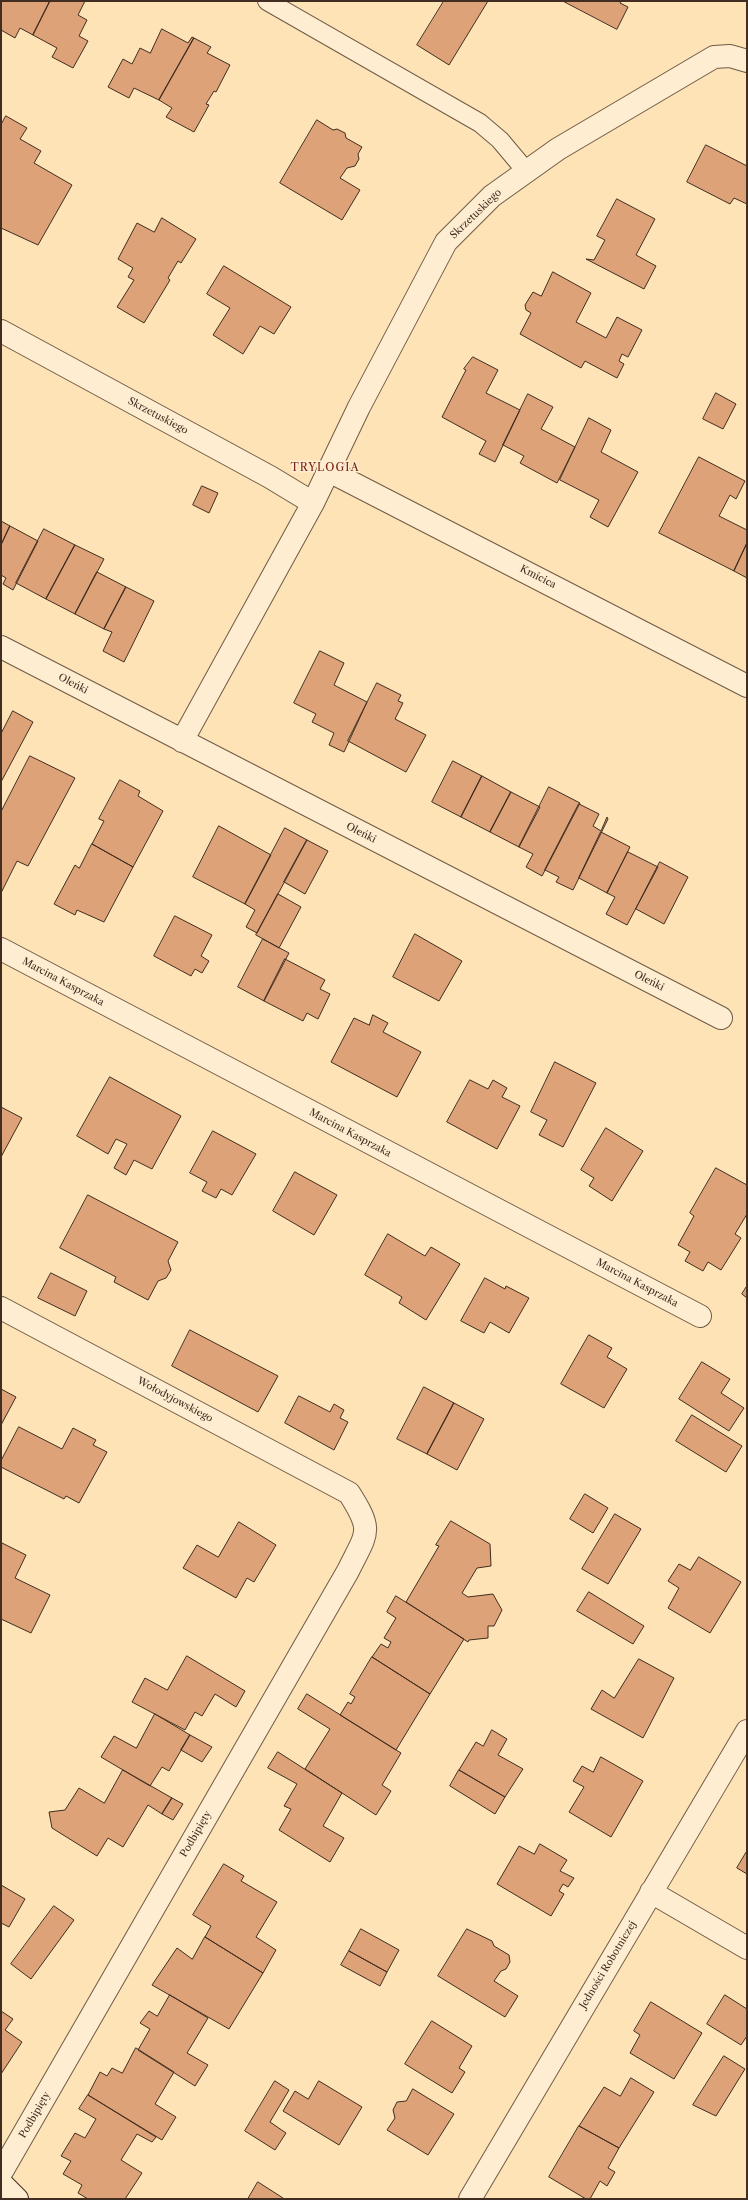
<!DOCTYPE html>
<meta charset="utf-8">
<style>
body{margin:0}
#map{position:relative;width:748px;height:2200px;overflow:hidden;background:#fde3b6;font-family:"Libre Caslon Text",serif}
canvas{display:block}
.frame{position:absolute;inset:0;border:2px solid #412d21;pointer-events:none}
</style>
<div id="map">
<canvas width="748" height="2200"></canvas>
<div class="frame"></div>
</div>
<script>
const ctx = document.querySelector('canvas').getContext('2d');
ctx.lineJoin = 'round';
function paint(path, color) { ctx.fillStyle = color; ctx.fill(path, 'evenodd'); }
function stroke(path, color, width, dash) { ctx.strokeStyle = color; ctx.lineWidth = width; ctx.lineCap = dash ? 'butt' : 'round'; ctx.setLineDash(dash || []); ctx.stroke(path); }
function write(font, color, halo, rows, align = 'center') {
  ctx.font = font + ' "Libre Caslon Text",serif'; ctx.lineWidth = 3; ctx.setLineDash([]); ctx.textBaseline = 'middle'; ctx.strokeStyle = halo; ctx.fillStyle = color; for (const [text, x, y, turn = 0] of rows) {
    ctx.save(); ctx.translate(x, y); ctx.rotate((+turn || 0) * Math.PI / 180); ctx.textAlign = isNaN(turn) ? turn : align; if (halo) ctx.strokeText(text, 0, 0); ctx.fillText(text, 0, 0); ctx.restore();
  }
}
const building = new Path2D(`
 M1 1H50L33 35 20 28 15 38 1 30Z
 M50 1H85L78 15 87 20 79 36 88 41 73 68 52 57 57 48 33 35Z
 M444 1H488L449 65 417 45Z
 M563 1H621L620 3 628 7 617 29Z
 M162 29 188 43 192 37 194 38 159 100 134 88 129 98 108 87 123 59 132 64 140 48 150 53Z
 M194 38 211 47 207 53 230 65 216 92 214 91 206 104 209 105 194 132 166 117 172 108 159 100Z
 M6 116 27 128 20 139 41 151 34 163 72 185 38 245 1 228V125Z
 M317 120 333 130 337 129 345 133 346 138 362 147 358 154 359 159 355 166 347 168 340 178 360 190 342 220 280 183Z
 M706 145 747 166V204L734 198 730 204 687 182Z
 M617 199 655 219 636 255 656 266 644 289 586 259 594 260 605 240 597 236Z
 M162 218 196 239 181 263 178 261 168 278 170 280 144 323 117 307 134 280 128 277 133 268 118 259 137 223 154 232Z
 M224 266 291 307 274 334 260 326 243 354 213 335 230 308 207 294Z
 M553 272 591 293 576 322 606 338 617 317 642 330 628 357 622 354 619 361 624 364 617 378 585 361 581 368 520 334 531 313 526 310 525 305 533 292 541 296Z
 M473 357 498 370 486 393 520 410 495 462 479 454 486 441 442 417 466 370 464 369Z
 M716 393 736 404 723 429 703 419Z
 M528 394 553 407 541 429 575 447 557 483 520 463 524 456 503 445Z
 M589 418 611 430 601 452 638 472 608 527 590 517 599 500 560 480Z
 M699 457 745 481 736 499 730 495 719 516 747 530V543L734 571 659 533Z
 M202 486 218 493 209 513 193 505Z
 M1 521 10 526 1 545Z
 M10 526 38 541 13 590 3 584 6 578 1 575V545Z
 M44 529 75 545 46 599 16 583Z
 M747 543V578L734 571Z
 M75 545 104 559 75 614 46 599Z
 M97 572 126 587 104 629 75 614Z
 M126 587 154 601 124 662 103 651 112 632 104 629Z
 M320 651 344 663 334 685 367 702 344 752 329 745 334 733 312 722 316 714 294 703Z
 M377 683 401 695 398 701 403 703 395 719 426 735 406 772 348 741Z
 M13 711 33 722 1 782V734Z
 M30 756 75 778 28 866 17 861 1 893V812Z
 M453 761 482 776 461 817 432 802Z
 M482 776 511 792 490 832 461 817Z
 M120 780 140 791 138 796 163 811 133 867 92 844 104 821 99 819Z
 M549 787 580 803 542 876 526 867 533 854 519 847Z
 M511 792 540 807 519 847 490 832Z
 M579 804 599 814 593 826 601 831 607 817 608 819 573 890 556 882 559 877 545 870Z
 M219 826 271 855 245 904 193 877Z
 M285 828 307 840 257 933 246 927 255 910 245 904Z
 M601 832 630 847 607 893 579 878Z
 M307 840 328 851 305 894 284 882Z
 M92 844 133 867 104 922 77 910 75 915 54 904 75 865 79 868Z
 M628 852 658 867 627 925 606 914 615 897 607 893Z
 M660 862 688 877 664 924 636 909Z
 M278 894 301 907 279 948 256 935Z
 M175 916 212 935 201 956 209 961 202 973 195 969 191 976 154 956Z
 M415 934 462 961 439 1001 393 977Z
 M263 939 289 953 264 1001 238 987Z
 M285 959 325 980 320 989 330 994 318 1019 307 1013 303 1021 264 1001Z
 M373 1015 388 1023 383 1032 421 1052 397 1097 331 1062 354 1018 369 1025Z
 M555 1062 596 1083 563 1147 539 1135 547 1120 531 1112Z
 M110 1077 181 1116 152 1169 134 1160 126 1175 114 1168 127 1144 116 1139 108 1154 77 1136Z
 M470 1080 488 1089 493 1080 507 1088 502 1097 520 1106 497 1149 447 1122Z
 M1 1107 22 1118 1 1157Z
 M606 1128 643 1151 612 1201 589 1186 594 1178 581 1170Z
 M213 1131 256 1154 232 1195 221 1189 216 1198 202 1191 207 1182 190 1173Z
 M716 1168 747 1185V1214L735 1234 741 1238 721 1270 708 1262 703 1271 685 1261 690 1252 678 1245 694 1216 690 1213Z
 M295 1172 337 1195 314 1235 273 1211Z
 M88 1195 178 1242 168 1261 171 1270 166 1278 158 1281 148 1300 114 1282 116 1277 60 1248Z
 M388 1234 425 1256 431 1247 460 1264 426 1320 399 1303 402 1297 365 1275Z
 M51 1273 87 1291 75 1316 38 1298Z
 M485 1278 505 1289 506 1286 529 1298 509 1333 490 1322 484 1333 461 1321Z
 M747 1286V1298L742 1294Z
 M190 1330 278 1376 258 1412 172 1366Z
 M589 1335 612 1348 607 1357 627 1369 604 1408 561 1384Z
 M702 1362 730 1379 721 1393 744 1408 729 1431 679 1399Z
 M424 1387 454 1403 427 1454 397 1439Z
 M1 1389 16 1397 1 1425Z
 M299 1396 330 1412 334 1404 344 1410 340 1418 348 1422 334 1450 285 1423Z
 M454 1403 484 1419 457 1470 427 1454Z
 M692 1415 742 1446 726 1472 676 1441Z
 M19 1427 62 1449 73 1428 96 1440 93 1445 107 1452 79 1503 66 1496 64 1499 1 1467V1461Z
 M585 1494 608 1508 593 1533 570 1519Z
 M615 1514 641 1529 608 1584 582 1569Z
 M451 1521 490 1544 491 1566 477 1568 462 1593 468 1597 493 1594 498 1603 502 1610 494 1626H488V1638L469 1640 468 1642 406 1602 439 1546 436 1545Z
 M239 1522 276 1545 254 1582 247 1578 236 1598 183 1568 197 1545 218 1557Z
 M2 1543 26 1555 15 1578 50 1595 31 1633 1 1619Z
 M699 1557 741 1582 710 1633 668 1608 679 1588 668 1581 679 1564 690 1570Z
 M589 1592 644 1626 633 1644 577 1611Z
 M396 1596 464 1639 430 1694 372 1657 381 1644 388 1648 391 1642 384 1638 396 1618 387 1612Z
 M187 1656 245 1691 236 1707 215 1694 202 1716 195 1712 185 1730 132 1702 145 1678 167 1690Z
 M372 1657 430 1694 396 1750 340 1715 348 1702 351 1704 355 1697 350 1694Z
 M639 1659 674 1678 643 1738 591 1709 602 1690 614 1698Z
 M307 1694 401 1753 382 1785 391 1791 376 1815 305 1769 330 1729 298 1709Z
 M155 1714 190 1735 169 1771 162 1767 150 1786 101 1757 114 1736 136 1748Z
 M492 1730 507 1739 498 1755 523 1769 505 1797 459 1770 476 1742 483 1746Z
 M190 1735 212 1747 202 1762 181 1750Z
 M278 1752 342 1793 323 1826 344 1838 330 1862 279 1830 291 1809 284 1806 297 1784 268 1768Z
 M601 1757 643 1781 611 1837 569 1812 584 1787 573 1781 582 1766 593 1772Z
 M123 1770 172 1798 162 1814 148 1805 123 1847 108 1838 97 1856 52 1828 49 1812 65 1810 79 1788 104 1803Z
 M459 1770 505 1797 495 1814 450 1786Z
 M172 1798 183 1804 173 1820 162 1814Z
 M540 1844 567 1860 560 1871 574 1878 568 1887 563 1884 559 1891 564 1894 551 1916 497 1884 519 1846 534 1854Z
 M747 1851V1874L737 1868Z
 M224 1864 244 1876 241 1881 277 1902 256 1937 276 1950 263 1973 205 1937 211 1926 193 1915Z
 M1 1885 25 1899 9 1927 1 1923Z
 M54 1906 74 1920 31 1979 11 1964Z
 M361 1929 399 1950 387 1972 349 1951Z
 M467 1929 492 1941 494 1946 509 1955 510 1962 506 1969 501 1971 494 1981 518 1996 505 2017 438 1976Z
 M205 1937 263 1973 229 2029 152 1985 177 1948 192 1959Z
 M349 1951 387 1972 380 1986 341 1965Z
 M170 1995 208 2018 187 2053 208 2065 195 2086 138 2050 150 2029 140 2023 149 2011 157 2016Z
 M725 1995 747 2009V2036L741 2045 707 2024Z
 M651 2002 702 2033 674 2079 630 2053 640 2035 634 2031Z
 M1 2011 13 2019 5 2030 22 2042 1 2074Z
 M432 2021 472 2046 459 2068 465 2072 452 2093 405 2064Z
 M136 2048 174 2072 155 2104 176 2117 162 2140 88 2095 100 2072 107 2076 112 2068 122 2073Z
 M724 2056 745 2069 716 2116 693 2105Z
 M631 2078 654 2092 619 2148 579 2126 604 2087 620 2096Z
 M275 2081 289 2090 270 2122 286 2133 275 2150 245 2131Z
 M319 2081 362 2107 339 2145 283 2111 295 2091 308 2099Z
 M413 2089 454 2114 428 2155 387 2130 395 2118 393 2110 397 2102 406 2101Z
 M88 2095 156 2137 152 2142 137 2134 121 2160 142 2173 125 2199H88L78 2193 82 2185 63 2174 71 2161 61 2156 75 2133 85 2138 96 2119 79 2109Z
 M579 2126 619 2148 608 2168 615 2172 607 2186 600 2181 590 2199H586L549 2177Z
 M258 2182 283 2198V2199H248Z`);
paint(building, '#dda277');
stroke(building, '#412d21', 1);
const lane = new Path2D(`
 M267 1 480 123 500 140 526 171`);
const street = new Path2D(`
 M1 331 270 477 313 503
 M329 471 747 686
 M1 647 721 1018
 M182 741 313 503 359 407 446 242 492 196 558 149 714 57 730 56 747 61
 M1 949 700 1316
 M1 1308 349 1493C374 1532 367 1532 348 1571L1 2173
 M651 1892 747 1948
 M470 2199 747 1731`);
const secondary = new Path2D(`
 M1 2183 17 2199`);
stroke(lane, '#705a46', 20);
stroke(street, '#705a46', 24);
stroke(secondary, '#412d21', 24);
stroke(lane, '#feedd0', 18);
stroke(street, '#feedd0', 22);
stroke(secondary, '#feedd0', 22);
write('10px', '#412d21', '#feedd0', [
 ["Skrzetuskiego",476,214,-44],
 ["Skrzetuskiego",158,416,28],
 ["Kmicica",538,577,27],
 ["Oleńki",73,684,28],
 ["Oleńki",361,833,27],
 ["Oleńki",649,981,27],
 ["Marcina Kasprzaka",63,982,28],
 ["Marcina Kasprzaka",350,1133,28],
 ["Marcina Kasprzaka",637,1283,28],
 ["Wołodyjowskiego",175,1400,28],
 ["Podbipięty",196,1834,-60],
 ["Jedności Robotniczej",608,1965,-59],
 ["Podbipięty",35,2115,-60]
]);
ctx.letterSpacing = '1px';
write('11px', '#7a1f14', '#feedd0', [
 ["TRYLOGIA",325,468]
]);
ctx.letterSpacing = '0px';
</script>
